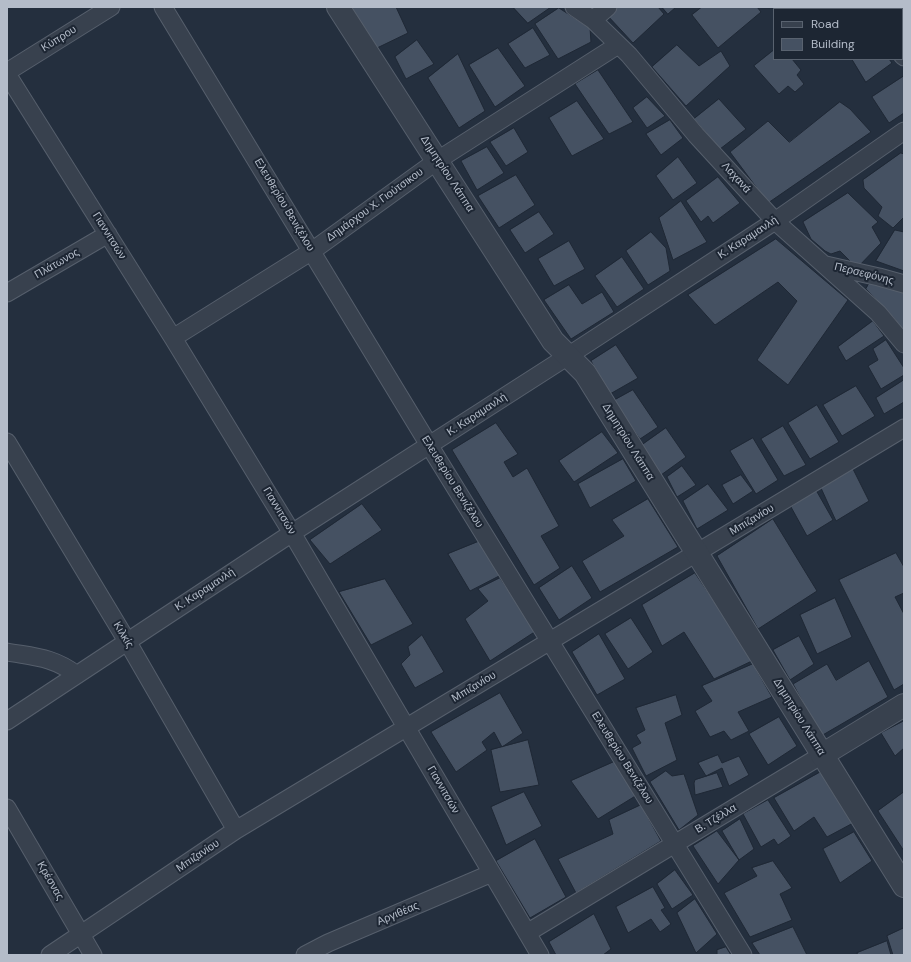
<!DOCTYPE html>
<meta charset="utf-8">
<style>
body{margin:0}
#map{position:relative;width:911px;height:962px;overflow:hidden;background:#242f3e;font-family:"DM Sans",sans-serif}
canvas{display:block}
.frame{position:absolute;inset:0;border:8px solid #b4bcc9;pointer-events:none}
.legend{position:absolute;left:773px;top:8px;width:130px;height:52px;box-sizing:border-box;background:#1d2633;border:1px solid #59626f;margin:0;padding:5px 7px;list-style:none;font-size:12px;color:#b4bcc9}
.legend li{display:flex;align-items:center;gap:8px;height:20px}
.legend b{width:20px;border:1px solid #59626f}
</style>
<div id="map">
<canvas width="911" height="962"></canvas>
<div class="frame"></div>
<ul class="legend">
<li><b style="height:5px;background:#38414e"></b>Road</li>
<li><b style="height:11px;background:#455162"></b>Building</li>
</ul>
</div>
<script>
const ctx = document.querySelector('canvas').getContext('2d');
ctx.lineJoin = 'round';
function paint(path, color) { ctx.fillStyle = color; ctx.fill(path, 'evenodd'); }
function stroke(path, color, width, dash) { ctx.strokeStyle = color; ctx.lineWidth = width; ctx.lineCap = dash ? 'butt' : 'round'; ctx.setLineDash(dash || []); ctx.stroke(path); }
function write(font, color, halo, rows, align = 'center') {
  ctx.font = font + ' "DM Sans",sans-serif'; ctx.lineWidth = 4; ctx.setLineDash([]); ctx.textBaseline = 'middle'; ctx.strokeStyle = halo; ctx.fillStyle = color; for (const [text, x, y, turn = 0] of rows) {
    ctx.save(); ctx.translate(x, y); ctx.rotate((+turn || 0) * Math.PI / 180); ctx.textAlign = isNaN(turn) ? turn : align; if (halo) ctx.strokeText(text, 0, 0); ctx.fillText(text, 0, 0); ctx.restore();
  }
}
const building = new Path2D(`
 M351 7H396L408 33 377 48Z
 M513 7H551L528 23Z
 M617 7H658L664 14 633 43 607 15Z
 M662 7H676L668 14Z
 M702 7H757L761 12 718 48 692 15Z
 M788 7H825L822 9H785Z
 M899 7H904V46L902 45V9H899Z
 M559 8 590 28 591 42 558 59 535 24Z
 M533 28 550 55 525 68 508 44Z
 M417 40 434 64 406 79 395 57Z
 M677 45 699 66 721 51 730 66 686 106 652 67Z
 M498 48 525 86 495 107 469 65Z
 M774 50V59H792L801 70 797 75 804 84 795 92 788 86 779 94 754 66Z
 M458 54 485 111 459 128 428 78Z
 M852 59H889L892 63 866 82Z
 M598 70 633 122 609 134 575 84Z
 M904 76V113L889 123 872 97Z
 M647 97 665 116 647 128 633 108Z
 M719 99 746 129 720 149 694 119Z
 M577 101 604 139 572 156 549 118Z
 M840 102 850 109 871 132 768 203 730 152 768 121 789 142Z
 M670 120 683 138 661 155 646 134Z
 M514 128 528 152 506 166 490 142Z
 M487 147 504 173 477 190 461 161Z
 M901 153 904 154V217L893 228 878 216 882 207 864 188 863 180Z
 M678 157 697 183 673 200 656 176Z
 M516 175 535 205 499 228 478 196Z
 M718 177 740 203 713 223 708 216 701 222 686 201Z
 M848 193 878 222 872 227 881 243 857 268 840 251 831 254 825 251 811 239 803 222Z
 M681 201 707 242 673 260 659 218Z
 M539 212 554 234 525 253 510 230Z
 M895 230 904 232V271L876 261Z
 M651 232 666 248 670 271 648 285 626 251Z
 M776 239 848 300 788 385 757 360 797 301 778 282 715 325 688 295Z
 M569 241 585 269 554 286 538 259Z
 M622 257 644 289 617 307 595 276Z
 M872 278 904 287V333L894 318 866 289Z
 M569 285 582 304 602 292 614 312 571 339 544 300Z
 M873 321 884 336 846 361 838 347Z
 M886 340 904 368V375L881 389 868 366 878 360 873 349Z
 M616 345 638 378 610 394 591 361Z
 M904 380V402L884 414 876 398Z
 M856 386 875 416 842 436 823 405Z
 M633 390 658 427 640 439 613 401Z
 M817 405 839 442 810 459 788 423Z
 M496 423 518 454 504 462 513 477 527 468 559 526 541 536 560 568 534 585 452 450Z
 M783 426 806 465 784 476 761 439Z
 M666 428 686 457 661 475 642 445Z
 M602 432 618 453 574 482 559 461Z
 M753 438 778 480 756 494 730 451Z
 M623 459 636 481 590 508 578 484Z
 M682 466 696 485 677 497 667 477Z
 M853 469 869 501 836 521 821 488Z
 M741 475 753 491 733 504 722 485Z
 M708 484 728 510 697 529 683 501Z
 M816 490 833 520 807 536 791 507Z
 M648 499 678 547 600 592 582 561 624 536 612 520Z
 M362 504 382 530 330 564 310 540Z
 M773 519 817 591 758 629 717 556Z
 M480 541 501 575 470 591 448 554Z
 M896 553 904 567V593L895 597 904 614V684L894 690 839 580Z
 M572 566 592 598 559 620 539 588Z
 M695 573 754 660 714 679 684 632 662 646 642 605Z
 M500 578 536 631 490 661 465 619 488 601 478 589Z
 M385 579 413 624 371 645 339 592Z
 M835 598 852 637 817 654 800 615Z
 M631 618 653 652 628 669 605 634Z
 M599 634 625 679 597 695 572 652Z
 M422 635 444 672 415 688 401 664 410 655 408 647Z
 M799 636 814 664 790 680 773 650Z
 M869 661 888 697 821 736 793 684 827 664 836 680Z
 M753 664 772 697 738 712 749 731 731 740 724 731 710 737 695 711 712 701 702 686Z
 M500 693 523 733 502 747 494 732 482 742 487 750 456 772 431 732Z
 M676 695 682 715 665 723 677 760 646 776 632 748 641 743 636 735 645 730 636 708Z
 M779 717 797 746 768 765 749 734Z
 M904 721V748L895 756 881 733Z
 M528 740 539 785 500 792 491 750Z
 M718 755 722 763 739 756 749 775 729 786 722 768 706 776 698 763Z
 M616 761 637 795 598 819 571 781Z
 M826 769 855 822 827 837 814 817 794 831 774 798Z
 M666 771 672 776 684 774 698 815 679 830 650 782Z
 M717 773 723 787 695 795 694 783 695 780Z
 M524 792 542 826 506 845 491 807Z
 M904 792V851L878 811Z
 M768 800 791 836 778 845 774 839 761 847 743 814Z
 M641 805 661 841 576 893 558 859 613 834 609 820Z
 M740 819 754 849 739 860 722 831Z
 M717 831 739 860 718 884 693 846Z
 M854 832 872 861 840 883 823 849Z
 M535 839 566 897 530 918 496 861Z
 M773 861 792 888 780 894 792 920 750 937 724 893 757 876 752 868Z
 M675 870 693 895 672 909 657 884Z
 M653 887 665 908 661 910 671 924 660 932 651 919 628 933 616 907Z
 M695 899 717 934 696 953 677 913Z
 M594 914 611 949 603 955H556L549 942Z
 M793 927 807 955H760L752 943Z
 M904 928V955H893L887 936Z
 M887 941 891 955H858L857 953Z
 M726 947 731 955H717V950Z`);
paint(building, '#455162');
stroke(building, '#1f2835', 1);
const minor = new Path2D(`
 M163 7 429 445 743 955
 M574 7 593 20 629 55 696 135 775 221 878 313 904 344
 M853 7 855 9
 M593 20 608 7
 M902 55 904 57
 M7 72 111 7
 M7 74 173 338 292 533 540 955
 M826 265 879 277 904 284
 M7 293 108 234
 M173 338 312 251 438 160 618 45
 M7 442 127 641 236 830
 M7 652C35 657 53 657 77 675
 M7 721 292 533 568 356 775 221 904 131
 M7 808 93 955
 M527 933 822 755
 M50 955 236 830 904 428
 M305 955 328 943 492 873`);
const tertiary = new Path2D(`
 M338 7 553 341 585 373 904 886
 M822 755 904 705`);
stroke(minor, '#565f6c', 19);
stroke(tertiary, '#565f6c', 24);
stroke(minor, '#38414e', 17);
stroke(tertiary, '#38414e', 22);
write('11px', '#b4bcc9', '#1d2633', [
 ["Κύπρου",59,39,-32],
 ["Δημητρίου Λάππα",447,174,57],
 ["Λαχανά",736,178,48],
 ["Ελευθερίου Βενιζέλου",284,205,59],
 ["Δημάρχου Χ. Γιούτσικου",375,205,-36],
 ["Γιαννιτσών",109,236,58],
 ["Κ. Καραμανλή",748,238,-33],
 ["Πλάτωνος",57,264,-30],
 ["Περσεφόνης",864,274,14],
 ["Κ. Καραμανλή",477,415,-33],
 ["Δημητρίου Λάππα",628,442,58],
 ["Ελευθερίου Βενιζέλου",452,482,58],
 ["Γιαννιτσών",279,511,59],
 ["Μπιζανίου",752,520,-31],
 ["Κ. Καραμανλή",205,590,-33],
 ["Κιλκίς",123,635,59],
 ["Μπιζανίου",474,687,-31],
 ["Δημητρίου Λάππα",799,717,58],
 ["Ελευθερίου Βενιζέλου",622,758,58],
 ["Γιαννιτσών",443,790,60],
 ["Β. Τζέλλα",716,819,-31],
 ["Μπιζανίου",198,856,-34],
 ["Κρέσνας",50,881,60],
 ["Αργιθέας",398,914,-23]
]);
</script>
